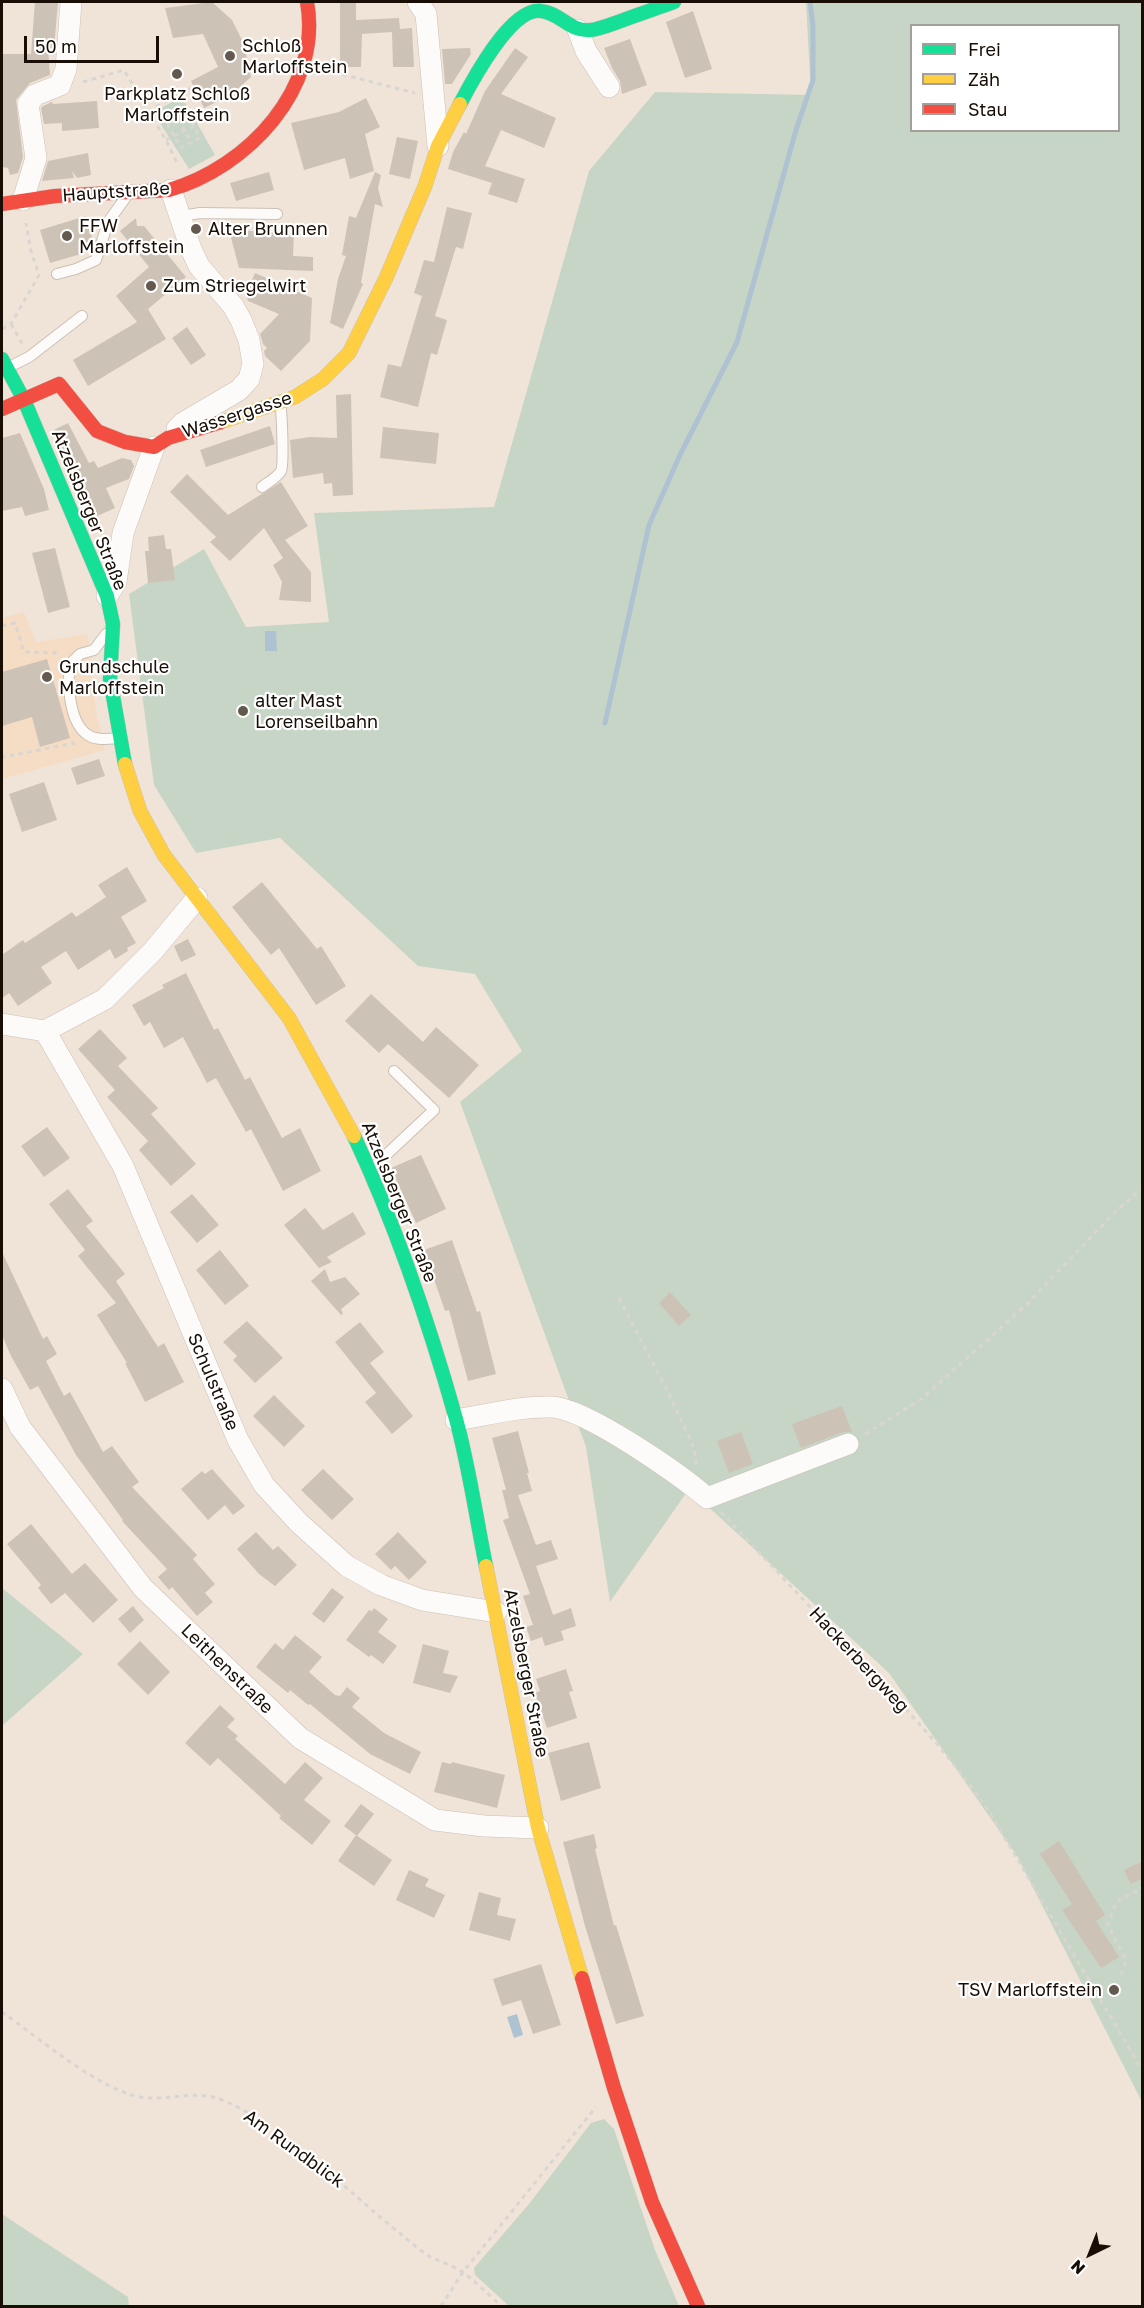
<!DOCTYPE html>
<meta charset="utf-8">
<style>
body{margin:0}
#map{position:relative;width:1144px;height:2308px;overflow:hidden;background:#f0e4d8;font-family:"Golos Text",sans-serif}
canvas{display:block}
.frame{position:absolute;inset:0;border:3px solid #180e05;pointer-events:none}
.legend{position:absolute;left:910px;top:24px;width:210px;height:108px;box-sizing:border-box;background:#fff;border:2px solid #a39f9b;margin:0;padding:8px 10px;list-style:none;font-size:18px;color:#180e05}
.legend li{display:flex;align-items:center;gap:12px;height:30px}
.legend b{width:30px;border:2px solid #a39f9b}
.north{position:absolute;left:1060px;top:2224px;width:60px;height:60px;-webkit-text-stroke:4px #fff;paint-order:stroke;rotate:223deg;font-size:16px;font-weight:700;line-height:24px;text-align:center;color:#180e05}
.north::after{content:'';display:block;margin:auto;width:21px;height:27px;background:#180e05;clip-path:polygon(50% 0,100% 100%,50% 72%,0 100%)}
.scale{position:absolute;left:24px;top:36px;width:135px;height:27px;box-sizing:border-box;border:3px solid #180e05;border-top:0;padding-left:8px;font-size:18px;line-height:21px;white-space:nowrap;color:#180e05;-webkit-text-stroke:4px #fff;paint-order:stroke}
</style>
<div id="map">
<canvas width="1144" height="2308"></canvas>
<div class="frame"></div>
<ul class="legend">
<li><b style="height:8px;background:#16e098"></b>Frei</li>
<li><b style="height:8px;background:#ffcf43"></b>Zäh</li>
<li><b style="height:8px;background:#f24e42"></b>Stau</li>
</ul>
<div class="north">N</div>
<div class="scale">50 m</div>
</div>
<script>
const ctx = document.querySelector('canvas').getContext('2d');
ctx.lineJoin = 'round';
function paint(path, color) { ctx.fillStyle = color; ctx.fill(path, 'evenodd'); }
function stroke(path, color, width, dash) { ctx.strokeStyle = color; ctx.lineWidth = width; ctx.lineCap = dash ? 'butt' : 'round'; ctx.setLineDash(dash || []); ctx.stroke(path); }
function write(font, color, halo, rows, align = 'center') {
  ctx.font = font + ' "Golos Text",sans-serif'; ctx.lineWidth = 4.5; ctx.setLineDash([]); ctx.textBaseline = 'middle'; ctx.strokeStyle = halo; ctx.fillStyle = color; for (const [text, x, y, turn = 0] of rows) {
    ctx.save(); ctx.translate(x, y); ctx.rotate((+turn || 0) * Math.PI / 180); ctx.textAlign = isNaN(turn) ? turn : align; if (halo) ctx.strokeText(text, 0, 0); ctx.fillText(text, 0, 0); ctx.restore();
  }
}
paint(new Path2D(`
 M24 612 36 642 88 634 96 713 105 750 2 779V618Z`), '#f5dcc4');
paint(new Path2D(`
 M806 2H1142V2102L1017 1856 889 1673 689 1489 610 1602 586 1447 460 1102 522 1051 475 974 418 966 280 838 196 853 154 785 129 594 204 549 246 627 329 622 314 513 494 507 589 171 655 92 811 95ZM912 26H1118V130H912Z
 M179 100 185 103 189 109 215 155 189 169 153 112 174 101Z
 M2 1588 83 1654 2 1726Z
 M604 2119 614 2129 655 2250 679 2306H509L475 2275 474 2268 529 2204 591 2123Z
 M2 2214 128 2297 129 2306H2Z`), '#c7d5c6');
paint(new Path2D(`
 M265 631H276L277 651H265Z
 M517 2014 523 2035 514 2038 507 2017Z`), '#aec2d2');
stroke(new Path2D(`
 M605 723 649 525 680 455 737 342 796 130 813 80V26L810 2`), '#aec2d2', 5);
paint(new Path2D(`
 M35 2H58L54 48H48L50 75 30 83 16 100 23 157 18 173 10 175 8 168 2 167V54H31Z
 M212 2 232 20 244 44 251 77 231 95 204 108 191 81 218 67 203 34 173 38 165 8Z
 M340 2H356V20L399 18 400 29 412 28 414 67H393L392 32 362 34 361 67H340Z
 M693 11 712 69 685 78 666 22Z
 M630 39 647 85 622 94 620 81 612 68 604 48Z
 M470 48 471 54 452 84H445L442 49Z
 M515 48 528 57 501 94 556 118 544 148 501 130 485 166 525 179 517 203 488 194 492 183 448 169 453 152 464 132 466 134 485 91Z
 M366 98 380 127 365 134 374 171 350 179 345 158 304 170 291 123 339 112Z
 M97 101 99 128 62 131V123L44 124 41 108 43 106 52 102 53 104Z
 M397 137 418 141 410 179 389 174Z
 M88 153 91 175 77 178 72 171 74 178 42 181 48 161Z
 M269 172 274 190 236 201 230 183Z
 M375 172 381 175 378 188 383 207 375 204 361 283 363 284 343 329 330 323 338 279 346 256 342 255 349 216 356 218Z
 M447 207 472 213 463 249 456 247 435 316 447 320 437 355 431 353 418 407 380 397 388 364 401 367 422 296 414 293 424 260 434 262Z
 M86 216 93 241 85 244 88 252 50 263 40 230Z
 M136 218 137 226H144L186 277 148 309 166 339 88 386 73 360 137 322 116 296 149 267 120 231Z
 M229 230 294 233 293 256 313 257V271L239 268Z
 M255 273 312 298 310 341 281 371 265 356 264 351 267 348 263 344 260 334 279 314 248 301 246 294Z
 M187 327 206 355 191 365 172 338Z
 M351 394 353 495 333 496 332 483 324 484 323 473 293 478 290 440 310 437 337 438 336 395Z
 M68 423 89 463 94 461 98 468 122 458 131 460 134 466 129 479 106 488 115 508 95 517 54 430Z
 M270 426 275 444 206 467 200 450Z
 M383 427 439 433 436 464 380 458Z
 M20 433 44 489 49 510 25 516 22 507 2 511V438Z
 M187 474 228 515 281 482 308 526 285 540 311 572V602L279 600 282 582 273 565 283 558 264 528 230 561 210 542 216 537 170 492Z
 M164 535 166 549H171L175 580 148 583 145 551H149L148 537Z
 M55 548 70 607 48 613 32 553Z
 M47 659 70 738 40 747 32 717 2 726V672Z
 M99 759 105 776 77 785 71 768Z
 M44 782 57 820 22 832 9 794Z
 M127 867 147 901 121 917 136 943 127 948 128 951 115 959 110 949 78 970 66 951 41 967 52 983 18 1006 9 993 2 998V955L23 940 25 943 72 912 76 917 106 897 98 885Z
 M262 882 317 949 321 946 346 986 316 1005 279 948 271 955 232 907Z
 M188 939 196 955 181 962 174 946Z
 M186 973 214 1030 218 1028 245 1080 250 1077 282 1138 300 1128 321 1171 283 1191 251 1129 246 1132 216 1078 207 1083 183 1037 164 1048 150 1022 144 1026 132 1005 164 988 162 985Z
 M371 994 423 1042 436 1027 479 1065 449 1098 388 1044 379 1053 345 1021Z
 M100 1029 127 1058 118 1066 158 1108 151 1114 196 1164 171 1186 139 1150 148 1141 107 1097 115 1090 78 1049Z
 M47 1127 70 1158 44 1177 21 1146Z
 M421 1155 446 1209 416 1223 391 1168Z
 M68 1189 93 1221 86 1226 125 1274 116 1281 158 1347 164 1343 184 1382 145 1402 125 1363H127L97 1315 116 1303 78 1256 85 1250 49 1204Z
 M192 1194 219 1225 197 1243 170 1212Z
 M305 1208 323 1230 353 1212 366 1234 327 1257 332 1262 319 1268 284 1225Z
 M452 1240 477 1312 480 1311 496 1374 468 1381 449 1310 445 1311 424 1250Z
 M220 1250 249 1286 225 1305 196 1270Z
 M2 1252 43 1339 47 1336 57 1354 46 1361 64 1396 70 1392 103 1452 112 1446 139 1482 132 1487 197 1555 193 1559 215 1584 205 1593 213 1602 197 1616 172 1587 169 1590 158 1577 167 1569 122 1521 123 1520 76 1455 38 1386 30 1390 11 1356 2 1335Z
 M325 1269 330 1282 345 1277 360 1294 341 1309 343 1314 341 1315 311 1281Z
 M670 1292 691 1315 679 1326 659 1303Z
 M247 1321 283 1358 255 1383 233 1360 237 1356 223 1342Z
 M360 1322 384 1352 370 1363 413 1416 392 1434 365 1402 376 1393 335 1342Z
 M274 1395 305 1426 284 1447 253 1416Z
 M842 1406 852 1432H843L801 1448 792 1424Z
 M518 1431 529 1473H527L532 1491 518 1495 536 1545 551 1540 558 1559 536 1566 553 1615 571 1608 576 1626 561 1631 564 1640 545 1646 542 1637 531 1641 526 1627 533 1625 523 1596 530 1594 503 1520 509 1518 502 1490H506L492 1438Z
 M741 1432 753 1464 729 1473 717 1441Z
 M212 1469 245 1506 233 1515 225 1505 208 1520 181 1489 202 1471 205 1474Z
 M323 1469 354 1499 332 1520 301 1490Z
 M31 1524 72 1574 85 1563 118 1600 93 1623 65 1593 51 1604 38 1588 41 1585 7 1544Z
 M256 1532 273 1550 278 1546 297 1565 275 1586 259 1574 237 1549Z
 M398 1532 427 1562 409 1580 395 1566 391 1570 375 1554Z
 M332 1588 344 1597 324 1623 312 1614Z
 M133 1606 144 1620 130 1633 118 1619Z
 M374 1608 388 1619 378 1632 397 1646 383 1664 371 1655 369 1657 346 1640 369 1610 372 1611Z
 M295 1635 322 1657 309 1672 335 1695 340 1696 347 1687 360 1698 352 1707 384 1733 421 1752 410 1774 370 1754 310 1704 308 1705 290 1690 288 1693 256 1667 275 1643 283 1650Z
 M140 1641 170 1672 148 1695 117 1664Z
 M423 1644 449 1651 443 1673 458 1676 450 1693 413 1683Z
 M566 1669 573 1691 569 1692 577 1718 547 1728 535 1693 540 1691 536 1679Z
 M220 1705 235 1719 227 1727 238 1736 235 1739 285 1784 305 1762 323 1778 304 1800 331 1821 312 1845 279 1818 281 1816 218 1758 210 1766 185 1743Z
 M589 1742 601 1788 561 1801 548 1753Z
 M442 1762 451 1764 452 1762 505 1775 497 1808 434 1792Z
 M361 1804 374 1814 357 1836 344 1826Z
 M594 1834 597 1848 595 1849 614 1926 616 1925 644 2016 616 2024 585 1926 563 1842Z
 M356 1835 392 1860 374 1886 338 1861Z
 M1059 1841 1105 1915 1096 1921 1119 1957 1101 1968 1062 1910 1072 1904 1040 1854Z
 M1143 1861V1878L1131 1884 1124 1870Z
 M409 1870 429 1879 425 1886 445 1895 434 1918 396 1900Z
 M479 1892 501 1898 497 1915 516 1919 510 1941 469 1930Z
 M541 1964 561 2025 533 2034 521 2000 502 2006 493 1979Z`), '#cdc2b6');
const lane = new Path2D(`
 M181 216 200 213 277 214
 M57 274 76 269 96 260 108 222 126 197
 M7 368 29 357 82 316
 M262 487C267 483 278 477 281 471 284 465 282 412 280 403
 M106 634 94 650 80 654 70 664C67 683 69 723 88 735 97 741 109 739 120 738
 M371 1169 434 1110 394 1071`);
const street = new Path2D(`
 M418 2 426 14 438 146
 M578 30 586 51 609 87
 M171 190 191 249 199 266 233 306 241 320 249 340 253 364 249 379 239 390 183 423 177 429
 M23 200 36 158 28 104 35 95 60 85 66 69 71 2
 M107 596 116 582 123 533 154 447
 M2 1024 45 1031 105 999 153 951 197 898
 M45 1031 123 1166 238 1440 264 1485 299 1523 347 1566 381 1585 422 1600 496 1612
 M2 1389 20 1427 143 1588 300 1738 435 1820 484 1826 538 1828
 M456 1420C487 1415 520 1406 552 1407 586 1409 680 1474 707 1498L848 1444`);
const fast = new Path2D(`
 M460 104C472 81 511 7 541 11 561 13 569 32 591 30 600 29 609 25 618 22 636 15 655 9 674 2
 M2 359 24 400 107 596 113 624 110 679 125 764
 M354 1136C396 1226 429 1323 456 1419 469 1466 476 1517 486 1566`);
const slow = new Path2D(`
 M221 422 295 397 323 379 349 353 386 278 425 186 438 146 460 104
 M125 764 140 811 164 855 289 1018 354 1136
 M486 1566 538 1828 582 1978`);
const jam = new Path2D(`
 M2 204 55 196 169 190C247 168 323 88 307 2
 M2 409 59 384 97 431 125 442 154 447 168 438 221 422
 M582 1978 614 2088 652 2202 698 2306`);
stroke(lane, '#cbc0b5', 12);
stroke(street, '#cbc0b5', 22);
stroke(fast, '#cbc0b5', 15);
stroke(slow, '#cbc0b5', 15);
stroke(jam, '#cbc0b5', 15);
stroke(new Path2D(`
 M325 70 415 93
 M83 82 124 70 167 142 178 165
 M148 111 191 88
 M188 114 200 138 181 148 168 125Z
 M178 119 191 143
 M166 140 194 126
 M11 324 23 345
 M2 329 11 324 39 275 31 251 26 223
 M2 626 15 623 24 652 60 653
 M2 755 3 757 75 743
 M619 1298 668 1392 694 1448 696 1464
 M865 1434 920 1400 1026 1305 1118 1209 1142 1189
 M721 1512C767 1561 813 1610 859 1659 906 1709 952 1757 990 1813L1142 2070
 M1121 1975 1126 1961 1108 1925 1116 1902 1142 1888
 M2 2012C37 2037 100 2090 140 2097 170 2102 195 2088 225 2101 293 2132 345 2190 402 2235 410 2242 419 2249 427 2255 439 2262 453 2265 464 2273 477 2283 489 2295 501 2306
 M441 2306 463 2272 596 2107`), '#d9d6d2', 3, [4.5, 4.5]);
stroke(lane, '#fdfbf9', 10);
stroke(street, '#fdfbf9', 21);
stroke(fast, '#16e098', 14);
stroke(slow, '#ffcf43', 14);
stroke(jam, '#f24e42', 14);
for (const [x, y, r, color] of [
 [230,56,6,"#64594f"],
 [177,74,6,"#64594f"],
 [196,229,6,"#64594f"],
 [67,236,6,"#64594f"],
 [151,286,6,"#64594f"],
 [47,677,6,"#64594f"],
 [243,711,6,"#64594f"],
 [1114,1990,6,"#64594f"]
]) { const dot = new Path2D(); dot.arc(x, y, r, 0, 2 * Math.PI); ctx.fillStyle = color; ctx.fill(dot); stroke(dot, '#fff', 2); }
write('18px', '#180e05', '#fff', [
 ["Schloß",242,46],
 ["Marloffstein",242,67],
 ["Parkplatz Schloß",177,94,"center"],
 ["Marloffstein",177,115,"center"],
 ["FFW",79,226],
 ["Marloffstein",79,247],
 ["Alter Brunnen",208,229],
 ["Zum Striegelwirt",163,286],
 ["Grundschule",59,667],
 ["Marloffstein",59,688],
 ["alter Mast",255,701],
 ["Lorenseilbahn",255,722],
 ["TSV Marloffstein",1102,1990,"right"]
], 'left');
write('18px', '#180e05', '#fff', [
 ["Hauptstraße",116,192,-4],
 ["Wassergasse",237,415,-18],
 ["Atzelsberger Straße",89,510,68],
 ["Atzelsberger Straße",399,1202,68],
 ["Schulstraße",213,1382,67],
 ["Hackerbergweg",859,1660,47],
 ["Leithenstraße",227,1669,44],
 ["Atzelsberger Straße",526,1673,79],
 ["Am Rundblick",294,2149,36]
]);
</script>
